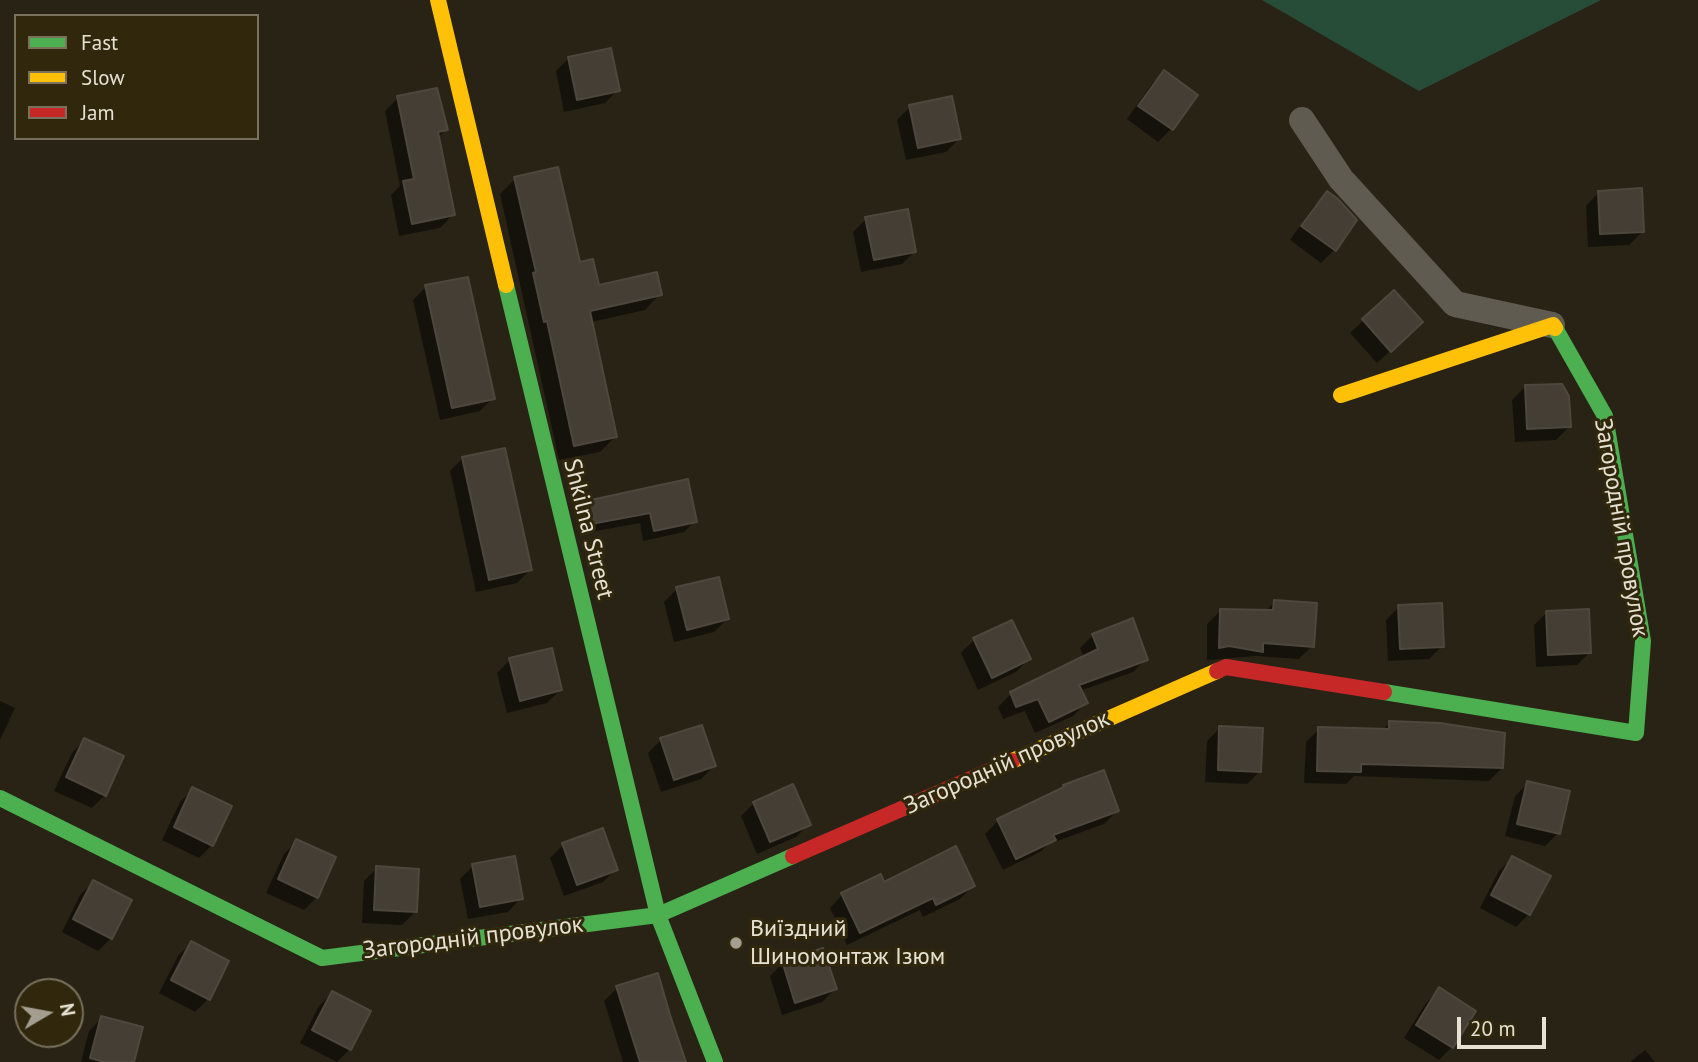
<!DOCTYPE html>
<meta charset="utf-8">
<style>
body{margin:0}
#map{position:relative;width:1698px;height:1062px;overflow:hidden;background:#282315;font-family:"PT Sans",sans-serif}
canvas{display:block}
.legend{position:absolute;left:14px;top:14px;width:245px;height:126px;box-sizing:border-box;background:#30270d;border:2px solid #79715c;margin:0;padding:9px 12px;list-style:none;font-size:21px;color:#e6e1d2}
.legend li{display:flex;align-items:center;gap:14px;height:35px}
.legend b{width:35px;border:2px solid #79715c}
.north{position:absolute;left:14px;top:978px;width:70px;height:70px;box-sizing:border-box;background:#30270d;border:2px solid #79715c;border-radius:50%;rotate:80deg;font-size:19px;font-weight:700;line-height:28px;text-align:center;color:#e6e1d2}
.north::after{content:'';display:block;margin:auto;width:24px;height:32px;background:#a49e90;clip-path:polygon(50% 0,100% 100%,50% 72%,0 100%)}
.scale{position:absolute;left:1457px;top:1017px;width:89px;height:32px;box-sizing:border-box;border:4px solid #e6e1d2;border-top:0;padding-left:9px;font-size:21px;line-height:24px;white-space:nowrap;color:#e6e1d2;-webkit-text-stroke:5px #30270d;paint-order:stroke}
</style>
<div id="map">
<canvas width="1698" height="1062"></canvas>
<ul class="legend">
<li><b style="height:9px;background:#4caf50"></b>Fast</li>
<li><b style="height:9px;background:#ffc107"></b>Slow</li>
<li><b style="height:9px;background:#c62828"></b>Jam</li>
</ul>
<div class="north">N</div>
<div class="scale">20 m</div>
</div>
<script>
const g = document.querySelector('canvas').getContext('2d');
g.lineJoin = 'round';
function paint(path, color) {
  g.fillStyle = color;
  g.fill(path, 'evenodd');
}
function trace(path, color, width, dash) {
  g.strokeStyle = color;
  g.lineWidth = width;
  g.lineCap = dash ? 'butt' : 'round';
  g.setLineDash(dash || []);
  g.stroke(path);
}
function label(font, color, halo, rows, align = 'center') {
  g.font = font + ' "PT Sans",sans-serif';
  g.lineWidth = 6;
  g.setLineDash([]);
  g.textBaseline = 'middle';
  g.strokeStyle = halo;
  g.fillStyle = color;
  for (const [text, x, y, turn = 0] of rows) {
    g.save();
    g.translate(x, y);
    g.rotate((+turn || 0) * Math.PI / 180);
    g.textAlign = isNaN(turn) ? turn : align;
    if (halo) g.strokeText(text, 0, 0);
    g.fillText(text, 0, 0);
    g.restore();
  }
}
paint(new Path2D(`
 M 1262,0 L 1601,0 L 1419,91 Z`), '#274c38');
paint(new Path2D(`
 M 569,58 L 618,90 L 605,103 L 564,112 L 556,71 Z
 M 1164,72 L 1196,95 L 1171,129 L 1158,142 L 1127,119 L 1151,85 Z
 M 398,98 L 446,130 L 437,138 L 453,215 L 440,228 L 399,236 L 391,195 L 400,186 L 385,111 Z
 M 910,107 L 959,139 L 946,152 L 906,160 L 897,120 Z
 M 515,179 L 598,287 L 660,294 L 645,310 L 591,322 L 615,437 L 600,452 L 559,460 L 500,194 Z
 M 1599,192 L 1642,232 L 1629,245 L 1588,247 L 1586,206 Z
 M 1327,193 L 1355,221 L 1334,250 L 1321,263 L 1290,240 L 1314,206 Z
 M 866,219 L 915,251 L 902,264 L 861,272 L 853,232 Z
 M 426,287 L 493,398 L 480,411 L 440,420 L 413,300 Z
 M 1394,292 L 1408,335 L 1377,363 L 1350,333 Z
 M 1525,387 L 1569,427 L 1556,440 L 1515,442 L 1512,400 Z
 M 463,458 L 530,570 L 517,583 L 476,592 L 450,471 Z
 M 687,481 L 695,521 L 684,532 L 643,541 L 640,523 L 580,534 L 576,514 L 587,503 Z
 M 677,589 L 727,619 L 714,632 L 674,642 L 664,602 Z
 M 1275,602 L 1312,646 L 1299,659 L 1256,656 L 1207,660 L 1207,624 L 1220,611 L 1265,611 Z
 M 1399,607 L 1442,646 L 1429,659 L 1388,661 L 1386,620 Z
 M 1547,612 L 1590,652 L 1577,665 L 1536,667 L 1534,625 Z
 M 1011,622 L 1029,659 L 1016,672 L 978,690 L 961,653 L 974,640 Z
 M 1093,635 L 1146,659 L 1133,672 L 1080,691 L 1086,703 L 1073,716 L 1035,733 L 1025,711 L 1003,719 L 998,707 L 1011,694 L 1084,658 L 1080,648 Z
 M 510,660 L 560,690 L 547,703 L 507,713 L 497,673 Z
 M 0,701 L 15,708 L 0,740 Z
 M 1390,723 L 1502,768 L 1489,781 L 1354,776 L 1346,784 L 1304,783 L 1306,742 L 1319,729 L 1382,730 Z
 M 1220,728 L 1260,771 L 1247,784 L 1205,782 L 1207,741 Z
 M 84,740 L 105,795 L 92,808 L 54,791 L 72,753 Z
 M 661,740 L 714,766 L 701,779 L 661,792 L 648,753 Z
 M 1528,783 L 1558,833 L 1545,846 L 1505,836 L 1515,796 Z
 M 1064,786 L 1117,811 L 1104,824 L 1049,844 L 1040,852 L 1003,870 L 985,834 L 998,821 L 1059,791 Z
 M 193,789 L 212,845 L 199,858 L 162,840 L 180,802 Z
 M 754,803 L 809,824 L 796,837 L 757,854 L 741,816 Z
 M 297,841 L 317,897 L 304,910 L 266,893 L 284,854 Z
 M 563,845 L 616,869 L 603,882 L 564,896 L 550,858 Z
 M 1512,858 L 1529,914 L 1516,927 L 1480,908 L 1499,871 Z
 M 473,866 L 521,898 L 508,912 L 468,919 L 460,879 Z
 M 377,868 L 415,912 L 402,925 L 362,923 L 364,881 Z
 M 93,882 L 111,938 L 98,951 L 62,932 L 80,895 Z
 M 883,884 L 973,886 L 960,899 L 923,917 L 920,910 L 847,945 L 830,908 L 842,895 Z
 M 191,943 L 208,999 L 195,1012 L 159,993 L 178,956 Z
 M 783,963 L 835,989 L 822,1002 L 782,1015 L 770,976 Z
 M 617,988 L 684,1062 L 623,1062 L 604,1001 Z
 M 1439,990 L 1452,1047 L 1439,1060 L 1404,1038 L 1426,1003 Z
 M 332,993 L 350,1049 L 337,1062 L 300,1043 L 319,1006 Z
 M 102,1018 L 132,1062 L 81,1062 L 89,1031 Z
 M 1645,1050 L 1655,1062 L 1630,1062 Z`), '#0007');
const building = new Path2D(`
 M 611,48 L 620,91 L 577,100 L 568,57 Z
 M 1164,70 L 1198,95 L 1173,130 L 1138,106 Z
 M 437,88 L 448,130 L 438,132 L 455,215 L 412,224 L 403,181 L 414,179 L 397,96 Z
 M 952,96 L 961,139 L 918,148 L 909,105 Z
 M 558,167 L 580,262 L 593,259 L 599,285 L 657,272 L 662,295 L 590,311 L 617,437 L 574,446 L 547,321 L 544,322 L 533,273 L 536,272 L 514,177 Z
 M 1642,188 L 1644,232 L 1600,234 L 1598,191 Z
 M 1327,191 L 1337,198 L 1357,220 L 1336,251 L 1301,226 Z
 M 908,209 L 916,252 L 874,260 L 865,217 Z
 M 468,277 L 495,399 L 452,408 L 425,285 Z
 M 1394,290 L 1423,322 L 1391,352 L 1362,319 Z
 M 1562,384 L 1569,396 L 1571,427 L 1527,429 L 1525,385 Z
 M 505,448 L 532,570 L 489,580 L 462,457 Z
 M 688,479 L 697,522 L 654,531 L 650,513 L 591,524 L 586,501 Z
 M 719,577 L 729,619 L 687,630 L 676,587 Z
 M 1274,600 L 1317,603 L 1314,647 L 1263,643 L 1263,652 L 1229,646 L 1219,648 L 1220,609 L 1273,610 Z
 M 1442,603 L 1444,647 L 1400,649 L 1398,605 Z
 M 1589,609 L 1591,653 L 1548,655 L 1546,611 Z
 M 1133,618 L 1148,660 L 1079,685 L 1088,703 L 1049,722 L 1038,699 L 1016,707 L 1010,692 L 1098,649 L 1092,634 Z
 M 1012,620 L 1031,659 L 992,678 L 973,638 Z
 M 552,648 L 562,690 L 520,701 L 509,658 Z
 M 1389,721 L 1440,723 L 1505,733 L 1503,768 L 1361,764 L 1361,772 L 1317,771 L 1318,727 L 1389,729 Z
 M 702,725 L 716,766 L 674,780 L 660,738 Z
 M 1219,726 L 1263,728 L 1261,772 L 1218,770 Z
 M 84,738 L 124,756 L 106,796 L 66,777 Z
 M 1104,770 L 1119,811 L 1053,835 L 1056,840 L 1016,859 L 997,819 L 1064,787 L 1063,785 Z
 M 1527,781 L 1570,791 L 1560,834 L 1517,824 Z
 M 793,784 L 811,825 L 770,842 L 753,802 Z
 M 192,787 L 232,806 L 213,846 L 174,827 Z
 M 603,828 L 618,870 L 577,885 L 562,843 Z
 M 296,839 L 336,857 L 318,898 L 278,879 Z
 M 956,846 L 975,886 L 936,905 L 933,898 L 860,933 L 841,893 L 881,874 L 884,882 Z
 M 515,856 L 523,899 L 480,907 L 472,864 Z
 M 1512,856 L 1551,876 L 1530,915 L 1491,895 Z
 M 376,866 L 419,869 L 417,912 L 374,910 Z
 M 93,880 L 132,900 L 112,939 L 73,919 Z
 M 191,941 L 229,961 L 210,1000 L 171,980 Z
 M 823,948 L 837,989 L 795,1003 L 782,961 Z
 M 658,973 L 670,1015 L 686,1062 L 640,1062 L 616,986 Z
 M 1439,987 L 1476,1011 L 1453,1048 L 1416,1025 Z
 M 332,991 L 371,1011 L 351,1050 L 312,1030 Z
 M 101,1016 L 143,1027 L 134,1062 L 104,1062 L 90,1058 Z`);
paint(building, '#443e34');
trace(building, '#4d473d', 2);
trace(new Path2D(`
 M 1302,120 L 1341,179 L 1455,304 L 1552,325`), '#5f5b51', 26);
trace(new Path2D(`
 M 506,285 L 658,915 L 715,1062
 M 1384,692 L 1636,733 L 1643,641 L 1605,416 L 1555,328
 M 0,798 L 322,958 L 658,915 L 793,856`), '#4caf50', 16);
trace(new Path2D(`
 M 438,0 L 506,285
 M 1341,395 L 1553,325 L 1555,328
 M 1012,761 L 1217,671`), '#ffc107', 16);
trace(new Path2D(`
 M 1217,671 L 1226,667 L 1384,692
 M 793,856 L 1012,761`), '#c62828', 16);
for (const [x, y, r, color] of [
 [736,943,7,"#a49e90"]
]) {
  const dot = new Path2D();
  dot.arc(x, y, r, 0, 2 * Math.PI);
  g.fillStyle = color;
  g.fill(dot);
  trace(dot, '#30270d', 2.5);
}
label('24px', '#e6e1d2', '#30270d', [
 ["Загородній провулок",1621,528,80],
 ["Shkilna Street",588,529,76],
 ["Загородній провулок",1007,763,-24],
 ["Загородній провулок",473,938,-7]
]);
label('24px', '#e6e1d2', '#30270d', [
 ["Виїздний",750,929],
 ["Шиномонтаж Ізюм",750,957]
], 'left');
</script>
